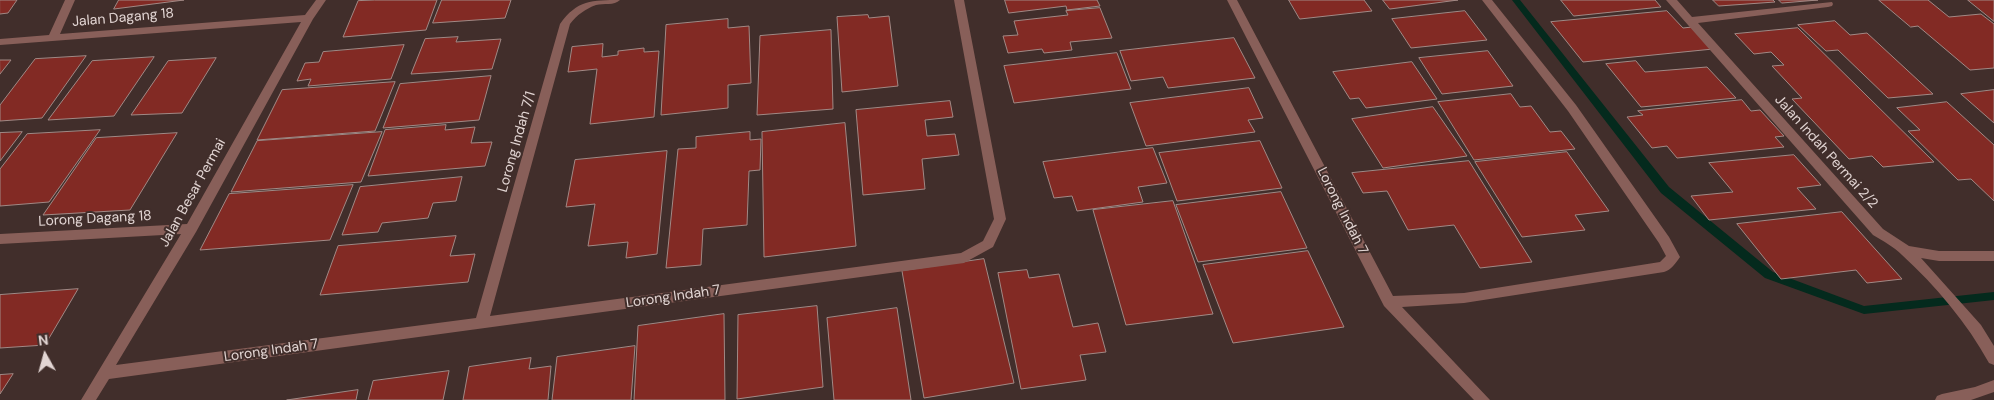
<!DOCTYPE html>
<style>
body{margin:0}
#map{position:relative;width:1994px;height:400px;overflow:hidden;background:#412e2b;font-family:"DM Sans",sans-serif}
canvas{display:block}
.north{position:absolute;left:20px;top:330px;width:50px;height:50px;-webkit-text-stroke:4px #412e2b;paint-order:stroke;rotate:353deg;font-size:14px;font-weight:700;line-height:20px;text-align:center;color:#e2d5d3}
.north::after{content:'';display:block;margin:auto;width:18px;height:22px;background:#e2d5d3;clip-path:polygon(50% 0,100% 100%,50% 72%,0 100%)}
</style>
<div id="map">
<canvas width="1994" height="400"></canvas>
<div class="north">N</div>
</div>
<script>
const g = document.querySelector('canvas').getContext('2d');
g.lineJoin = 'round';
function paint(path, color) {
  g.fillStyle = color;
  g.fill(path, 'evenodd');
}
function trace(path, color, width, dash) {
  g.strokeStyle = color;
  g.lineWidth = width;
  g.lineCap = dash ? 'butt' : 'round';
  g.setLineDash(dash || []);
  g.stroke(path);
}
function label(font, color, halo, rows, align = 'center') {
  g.font = font + ' "DM Sans",sans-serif';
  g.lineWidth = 4;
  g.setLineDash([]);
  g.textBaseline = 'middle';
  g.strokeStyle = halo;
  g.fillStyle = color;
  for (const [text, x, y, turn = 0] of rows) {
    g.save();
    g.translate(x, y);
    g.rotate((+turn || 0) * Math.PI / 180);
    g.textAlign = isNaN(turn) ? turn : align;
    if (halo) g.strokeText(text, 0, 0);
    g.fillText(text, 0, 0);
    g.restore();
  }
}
paint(new Path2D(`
 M 1512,0 L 1520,0 L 1669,187 L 1773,272 L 1864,306 L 1994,292 L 1994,300 L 1864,314 L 1765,278 L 1661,193 Z`), '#042a1d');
const building = new Path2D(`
 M 0,0 L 17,0 L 8,13 L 0,14 Z
 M 119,0 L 184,0 L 114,9 Z
 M 375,0 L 437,0 L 426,30 L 343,37 L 358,1 Z
 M 442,0 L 511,0 L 505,18 L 433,23 Z
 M 1005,0 L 1097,0 L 1100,6 L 1067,10 L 1066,6 L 1009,13 Z
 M 1289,0 L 1364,0 L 1372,11 L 1300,19 Z
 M 1383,0 L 1458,0 L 1390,9 Z
 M 1561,0 L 1655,0 L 1661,7 L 1574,16 Z
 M 1713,0 L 1773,0 L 1775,2 L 1719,6 Z
 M 1779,0 L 1818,0 L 1782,3 Z
 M 1879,0 L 1928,0 L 1949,17 L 1981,14 L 1994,24 L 1994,68 L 1970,70 L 1918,26 L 1911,27 Z
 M 1968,0 L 1994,0 L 1994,21 Z
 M 1100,8 L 1112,38 L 1070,42 L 1072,50 L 1044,53 L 1042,49 L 1008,53 L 1003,36 L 1018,35 L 1014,21 L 1068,15 L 1066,11 Z
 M 1465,11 L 1487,40 L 1411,48 L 1392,19 Z
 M 1667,11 L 1683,28 L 1692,27 L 1713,49 L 1583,62 L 1551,22 Z
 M 868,15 L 869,18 L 889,16 L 898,86 L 842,92 L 837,17 Z
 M 728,19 L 728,28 L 749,26 L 751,83 L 728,85 L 728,108 L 661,115 L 666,25 Z
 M 1835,21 L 1850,35 L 1867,33 L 1933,94 L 1888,98 L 1838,50 L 1826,51 L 1798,25 Z
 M 1798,28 L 1934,162 L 1883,167 L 1872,156 L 1849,159 L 1792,99 L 1802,98 L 1772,66 L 1784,65 L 1771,52 L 1754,54 L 1735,34 Z
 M 831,30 L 833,109 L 757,115 L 760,36 Z
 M 458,37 L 456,42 L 501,39 L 492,69 L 411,74 L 425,39 Z
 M 1234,38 L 1255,78 L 1168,88 L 1163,77 L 1131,81 L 1120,51 Z
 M 603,44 L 602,57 L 618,55 L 618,51 L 644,48 L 644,52 L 659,51 L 654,117 L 590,124 L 597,69 L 568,72 L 572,47 Z
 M 404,45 L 391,79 L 308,86 L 311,79 L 297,81 L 305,63 L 319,62 L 323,52 Z
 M 1488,51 L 1513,86 L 1442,94 L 1419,58 Z
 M 1117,53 L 1131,89 L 1014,103 L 1004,66 Z
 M 86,56 L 42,118 L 0,121 L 0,105 L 35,59 Z
 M 154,57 L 114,116 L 48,120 L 92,61 Z
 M 216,58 L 182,113 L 131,115 L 168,61 Z
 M 0,60 L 11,60 L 0,74 Z
 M 1636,61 L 1645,72 L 1707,67 L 1736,98 L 1641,107 L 1606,64 Z
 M 1412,62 L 1437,99 L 1366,108 L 1359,98 L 1350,99 L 1333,72 Z
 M 491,76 L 479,120 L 383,128 L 400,84 Z
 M 395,82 L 375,131 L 257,140 L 282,90 Z
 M 1249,88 L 1263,118 L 1248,120 L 1255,132 L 1146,146 L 1130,103 Z
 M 1994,90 L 1994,123 L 1961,94 Z
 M 1511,94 L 1520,107 L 1531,106 L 1550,132 L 1561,131 L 1575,149 L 1474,160 L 1438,102 Z
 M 1742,100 L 1751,111 L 1760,110 L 1784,136 L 1775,137 L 1784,147 L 1677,158 L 1667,146 L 1652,148 L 1627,117 L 1643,115 L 1638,111 Z
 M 950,101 L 953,117 L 925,120 L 927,136 L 955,134 L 959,155 L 922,159 L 925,189 L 863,195 L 856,110 Z
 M 1947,102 L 1994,145 L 1994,201 L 1971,179 L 1958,180 L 1908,131 L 1920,130 L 1897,108 Z
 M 1433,107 L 1467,156 L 1383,168 L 1352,119 Z
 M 845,123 L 856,246 L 764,257 L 762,132 Z
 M 446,125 L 445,130 L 475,127 L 471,143 L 492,142 L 485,166 L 368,176 L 385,130 Z
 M 100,130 L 49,202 L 0,206 L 0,169 L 27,134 Z
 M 22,132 L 0,161 L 0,133 Z
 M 382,132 L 361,182 L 231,192 L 257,141 Z
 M 750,132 L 750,140 L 761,139 L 760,170 L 749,171 L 747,225 L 703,229 L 701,265 L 666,268 L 678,149 L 696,148 L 696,137 Z
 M 177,133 L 130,210 L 43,215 L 96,138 Z
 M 1260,141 L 1282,188 L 1177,201 L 1159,153 Z
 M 1153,148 L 1167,183 L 1138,187 L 1143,202 L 1077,211 L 1072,196 L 1054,198 L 1043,162 Z
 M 667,151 L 657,254 L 626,258 L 628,242 L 588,246 L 595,204 L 566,207 L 575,160 Z
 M 1567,152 L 1609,211 L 1575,215 L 1585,230 L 1522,237 L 1475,162 Z
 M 1794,155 L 1821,185 L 1797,188 L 1816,209 L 1709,220 L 1691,196 L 1733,192 L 1709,163 Z
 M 1469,161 L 1532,262 L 1480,268 L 1454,225 L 1408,230 L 1387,191 L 1363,193 L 1352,173 Z
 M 462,177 L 456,201 L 433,203 L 428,218 L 382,223 L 378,232 L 342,235 L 360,187 Z
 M 353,185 L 330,240 L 200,250 L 229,194 Z
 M 1281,192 L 1307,248 L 1198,262 L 1176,205 Z
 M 1173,201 L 1213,314 L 1126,325 L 1093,210 Z
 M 1842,212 L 1902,279 L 1867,283 L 1856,270 L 1781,279 L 1737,224 Z
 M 456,236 L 450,256 L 475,254 L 468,282 L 320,295 L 338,246 Z
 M 1308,251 L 1344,327 L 1233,343 L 1203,265 Z
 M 984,259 L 1014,383 L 924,398 L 902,271 Z
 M 1027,270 L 1029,278 L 1059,274 L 1073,327 L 1098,323 L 1106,352 L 1080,355 L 1086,380 L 1021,389 L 998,273 Z
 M 78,289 L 45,345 L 0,348 L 0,295 Z
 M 817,306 L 823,387 L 737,399 L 738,315 Z
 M 897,308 L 911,400 L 834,400 L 827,318 Z
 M 724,314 L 725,400 L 634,400 L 638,326 Z
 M 635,346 L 631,400 L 552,400 L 557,357 Z
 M 531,358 L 529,369 L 551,366 L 548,400 L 463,400 L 469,367 Z
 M 449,371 L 443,400 L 368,400 L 373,381 Z
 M 13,374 L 0,394 L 0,375 Z
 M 358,390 L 356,400 L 287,400 Z`);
paint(building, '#822a24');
trace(building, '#a18985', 1);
paint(new Path2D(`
 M 65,0 L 75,0 L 60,34 L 305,15 L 316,0 L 326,0 L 313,19 L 196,232 L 116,365 L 476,318 L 560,24 C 577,0 592,0 620,0 C 614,6 604,3 596,5 C 585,9 577,15 570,24 L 490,316 L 961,253 L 983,241 L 994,219 L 954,0 L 964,0 L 1006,219 L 993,247 L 964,263 L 109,379 L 96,400 L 81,400 L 181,234 L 0,244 L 0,234 L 187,224 L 301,22 L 0,45 L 0,39 L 49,35 Z
 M 1227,0 L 1237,0 L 1393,296 L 1464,293 L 1660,262 L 1666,256 L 1659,243 L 1568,111 L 1482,0 L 1492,0 L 1576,105 L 1669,237 L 1680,257 C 1676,263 1671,270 1664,272 L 1464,303 L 1402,307 L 1490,400 L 1474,400 L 1384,306 Z
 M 1666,0 L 1677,0 L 1692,17 L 1832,2 L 1833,4 L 1832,6 L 1828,7 L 1698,23 L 1883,229 L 1909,246 L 1939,251 L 1994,251 L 1994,261 L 1939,261 L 1921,258 L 1981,325 L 1994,346 L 1994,365 L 1989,363 C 1967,323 1936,286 1902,255 C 1894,247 1883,241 1873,235 Z
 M 1994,380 L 1994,392 L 1971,400 L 1935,400 L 1937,396 L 1942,394 L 1975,387 Z`), '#885f59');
label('14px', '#e2d5d3', '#412e2b', [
 ["Jalan Dagang 18",123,18,-5],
 ["Lorong Indah 7/1",517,142,-74],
 ["Jalan Indah Permai 2/2",1826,152,48],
 ["Jalan Besar Permai",193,193,-61],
 ["Lorong Indah 7",1342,211,63],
 ["Lorong Dagang 18",95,219,-3],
 ["Lorong Indah 7",673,297,-8],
 ["Lorong Indah 7",271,351,-8]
]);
</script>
